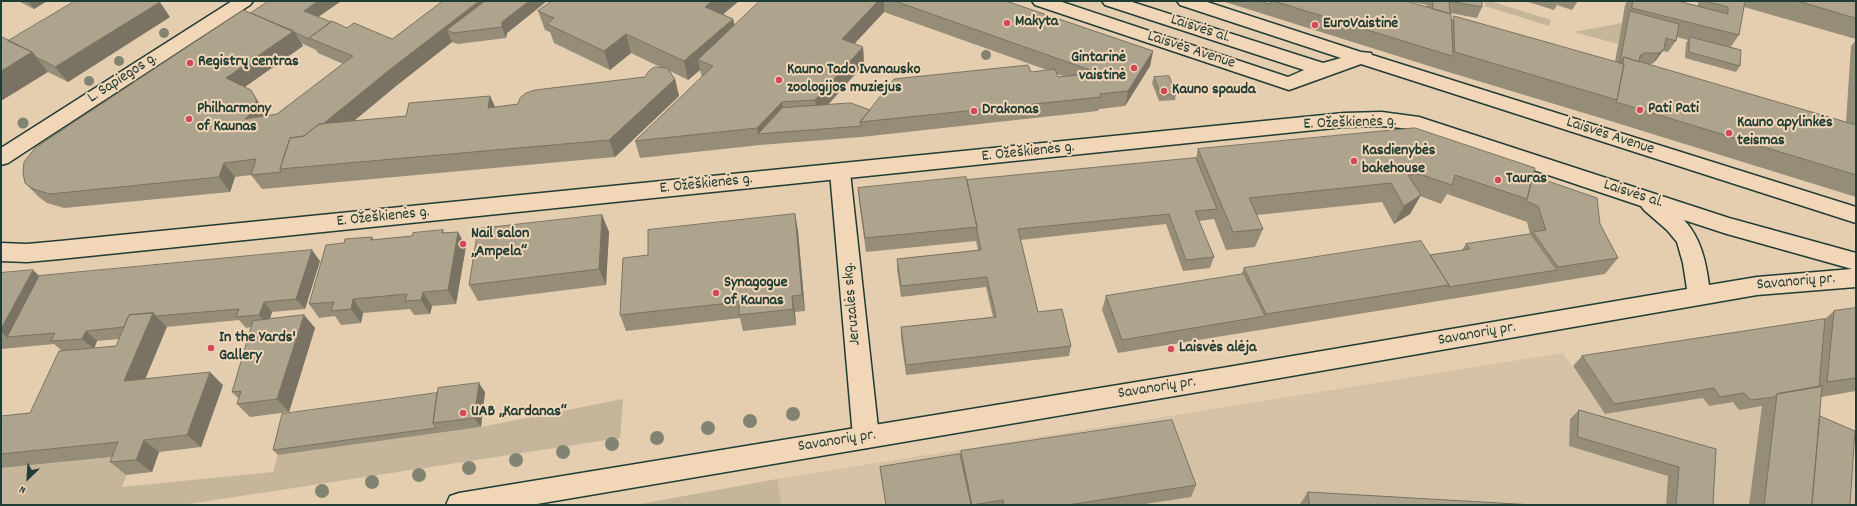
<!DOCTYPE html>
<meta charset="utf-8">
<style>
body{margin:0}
#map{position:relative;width:1857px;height:506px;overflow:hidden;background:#e5cdb0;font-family:Dekko,sans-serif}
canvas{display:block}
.frame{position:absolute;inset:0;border:2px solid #1f3d34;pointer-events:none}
.north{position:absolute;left:8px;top:458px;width:40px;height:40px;-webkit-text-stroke:3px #f2d6b8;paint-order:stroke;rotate:205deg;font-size:11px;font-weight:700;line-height:16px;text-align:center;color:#1f3d34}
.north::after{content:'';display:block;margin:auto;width:14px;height:18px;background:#1f3d34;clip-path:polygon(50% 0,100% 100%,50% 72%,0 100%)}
</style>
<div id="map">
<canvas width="1857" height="506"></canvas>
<div class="frame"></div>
<div class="north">N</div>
</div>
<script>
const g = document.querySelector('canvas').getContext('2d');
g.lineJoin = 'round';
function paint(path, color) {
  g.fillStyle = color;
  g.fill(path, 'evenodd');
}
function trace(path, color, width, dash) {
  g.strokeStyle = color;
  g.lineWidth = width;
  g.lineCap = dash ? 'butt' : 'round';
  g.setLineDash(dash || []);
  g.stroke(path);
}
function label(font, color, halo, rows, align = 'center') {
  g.font = font + ' Dekko,sans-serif';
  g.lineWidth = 4;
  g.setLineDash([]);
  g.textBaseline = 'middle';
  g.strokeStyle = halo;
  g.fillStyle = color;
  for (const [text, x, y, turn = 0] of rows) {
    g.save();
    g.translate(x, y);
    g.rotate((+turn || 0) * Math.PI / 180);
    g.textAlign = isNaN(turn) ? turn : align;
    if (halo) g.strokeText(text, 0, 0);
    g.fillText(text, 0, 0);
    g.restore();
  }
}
paint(new Path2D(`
 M 1563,353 L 1605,414 L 1703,398 L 1709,406 L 1733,402 L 1806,399 L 1804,418 L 1848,436 L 1856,473 L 1856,505 L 782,505 L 777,479 Z`), '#d4c1a6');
paint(new Path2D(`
 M 1485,1 L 1490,1 L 1551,20 L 1549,26 L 1485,6 Z
 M 1622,23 L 1618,44 L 1574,32 Z
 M 623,399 L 620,438 L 182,505 L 1,505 L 1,468 L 134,455 L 122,487 L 273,472 L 278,455 L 481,427 Z
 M 777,479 L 782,505 L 635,505 Z`), '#c4b59b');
const street = new Path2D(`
 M 232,1 L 253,1 L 250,5 L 8,163 L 1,165 L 1,148 Z
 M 1032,1 L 1059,1 L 1288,77 L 1304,70 L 1105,5 L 1102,1 L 1129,1 L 1323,63 L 1341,58 L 1180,5 L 1177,1 L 1204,1 L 1361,52 L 1371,53 L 1372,55 L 1856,207 L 1856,223 L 1361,64 L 1289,90 L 1035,5 Z
 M 840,164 L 847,167 L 850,172 L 879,437 L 875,445 L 866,448 L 857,445 L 853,437 L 830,172 L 833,167 Z`);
const secondary = new Path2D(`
 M 1382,112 L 1419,117 L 1729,218 L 1856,253 L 1856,287 L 1757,295 L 1228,387 L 531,505 L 446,505 L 450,496 L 459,493 L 1228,367 L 1687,289 L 1683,263 L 1677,242 L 1667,230 L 1644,210 L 1641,206 L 1411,129 L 1382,126 L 1344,127 L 60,259 L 27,262 L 1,261 L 1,243 L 27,244 L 60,241 L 1344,113 ZM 1684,220 L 1727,234 L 1852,269 L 1757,277 L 1709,285 C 1706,262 1701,238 1684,220 Z`);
trace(street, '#1f3d34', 3);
trace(secondary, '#1f3d34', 3);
paint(street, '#f2d6b8');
paint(secondary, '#f2d6b8');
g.fillStyle = '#818471';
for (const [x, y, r] of [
 [164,33,5],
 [986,55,5],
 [119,61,5],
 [89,81,5],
 [23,123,5.5],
 [793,414,7],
 [750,421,7],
 [708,428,7],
 [657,438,7],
 [612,444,7],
 [563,452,7],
 [516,460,7],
 [469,468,7],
 [419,475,7],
 [372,482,7],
 [322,491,7]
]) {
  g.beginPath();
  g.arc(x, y, r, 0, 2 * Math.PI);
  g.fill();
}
paint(new Path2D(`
 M 18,1 L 47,1 L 34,9 Z
 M 269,1 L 341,1 L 318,17 L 347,28 L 392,39 L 547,1 L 507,33 L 506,38 L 458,44 L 452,42 L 396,86 L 354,121 L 406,116 L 490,96 L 495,107 L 518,104 L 645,77 L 662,68 L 631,53 L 610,70 L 554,43 L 550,32 L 545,30 L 538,11 L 552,1 L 739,1 L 723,14 L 733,19 L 735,26 L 760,1 L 1006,1 L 1153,51 L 1150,66 L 1125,106 L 1099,109 L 1098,111 L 861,137 L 760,145 L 640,158 L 635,141 L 702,77 L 700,70 L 688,80 L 670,71 L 675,79 L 679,96 L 615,157 L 262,189 L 251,175 L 235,177 L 230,192 L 64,208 L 47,203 L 40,198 L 25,183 L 251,13 ZM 884,12 L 1047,70 L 1031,72 L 870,110 L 828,105 L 864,64 L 863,47 L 854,44 ZM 301,43 L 316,50 L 318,53 L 343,64 L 277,114 L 266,116 L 266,114 L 261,105 L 245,87 L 303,46 ZM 1056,74 L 1064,76 L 1058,77 Z
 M 1222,1 L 1482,1 L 1482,7 L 1477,18 L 1450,13 L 1452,20 L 1454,16 L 1615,62 L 1622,23 L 1625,5 L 1627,1 L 1678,1 L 1698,6 L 1698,1 L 1856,1 L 1856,39 L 1744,7 L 1739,35 L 1730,48 L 1740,66 L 1736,72 L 1685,58 L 1686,43 L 1688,40 L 1677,37 L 1676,41 L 1668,52 L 1663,51 L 1656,60 L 1652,64 L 1647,64 L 1846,122 L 1851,46 L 1856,40 L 1856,197 L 1604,119 L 1445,71 ZM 1407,1 L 1427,5 L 1427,7 Z
 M 1525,1 L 1578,1 L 1572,10 L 1557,5 L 1554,10 Z
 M 170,17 L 68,82 L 48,72 L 8,41 Z
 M 1154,77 L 1176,94 L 1175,100 L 1159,101 L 1152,83 Z
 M 1198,149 L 1533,176 L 1600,224 L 1618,258 L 1605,274 L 1118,353 L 1102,310 L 1106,296 L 1241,275 L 1244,268 L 1430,255 L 1462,250 L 1466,244 L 1530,234 L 1527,222 L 1447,194 L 1441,204 L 1420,196 L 1410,214 L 1394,224 L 1382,202 L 1257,215 L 1263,229 L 1255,247 L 1226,250 L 1214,219 L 1199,221 L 1214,257 L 1210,268 L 1183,271 L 1166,224 L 1020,240 L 1038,312 L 1071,346 L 1069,356 L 906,375 L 901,338 L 901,327 L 993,317 L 986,287 L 901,297 L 897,269 L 897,259 L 978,250 L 976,241 L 866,252 L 859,202 L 858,188 L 967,180 L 1196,158 Z
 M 795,214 L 798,231 L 805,311 L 795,312 L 796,325 L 743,331 L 740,318 L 626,331 L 620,315 L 648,255 Z
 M 602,215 L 609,232 L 606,285 L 478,301 L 469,285 Z
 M 443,230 L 444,233 L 466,246 L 456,304 L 432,306 L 430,314 L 414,315 L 410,309 L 363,313 L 361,323 L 341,325 L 335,316 L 319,318 L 309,304 L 344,243 L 372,237 L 374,240 L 412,236 Z
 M 320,261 L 305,309 L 272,312 L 270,319 L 304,315 L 315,328 L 289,412 L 250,417 L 237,404 L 239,399 L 232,392 L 252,327 L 246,328 L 239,320 L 166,327 L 145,379 L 223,385 L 201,447 L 159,452 L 152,472 L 126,475 L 110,462 L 112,457 L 1,468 L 1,416 L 30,413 L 62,351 L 54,344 L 1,349 L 1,273 L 39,276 ZM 119,339 L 116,346 L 94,348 L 97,341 Z
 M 1856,308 L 1856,391 L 1821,397 L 1820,416 L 1850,505 L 1749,505 L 1762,406 L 1739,410 L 1733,402 L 1709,406 L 1703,398 L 1605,414 L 1573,366 L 1582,356 L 1825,319 L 1834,311 Z
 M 485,392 L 481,427 L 278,455 L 273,450 Z
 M 1579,410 L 1716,449 L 1713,505 L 1666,505 L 1668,476 L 1569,446 L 1570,419 Z
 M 961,451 L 1196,485 L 1191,497 L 1138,505 L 886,505 L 881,476 L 880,467 L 960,454 Z
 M 1308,492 L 1534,505 L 1300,505 L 1300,504 Z`), '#968d79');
paint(new Path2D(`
 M 28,1 L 47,1 L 34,9 Z
 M 318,1 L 341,1 L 311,22 L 304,11 Z
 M 479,1 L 504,1 L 447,30 L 452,42 L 396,86 L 315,153 L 306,138 L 388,71 Z
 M 529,1 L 547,1 L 507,33 L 506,38 L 502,27 L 502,22 Z
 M 712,1 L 739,1 L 709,26 L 705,7 Z
 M 878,1 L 884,1 L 884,12 L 843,56 L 842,39 Z
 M 160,2 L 170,17 L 68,82 L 55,67 Z
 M 733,19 L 737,38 L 698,60 L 700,70 L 688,80 L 684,61 Z
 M 294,31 L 303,46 L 236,93 L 226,78 Z
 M 626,34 L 631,53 L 610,70 L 604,51 Z
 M 863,47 L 864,64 L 817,117 L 815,100 Z
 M 1664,49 L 1656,60 L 1652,64 L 1659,53 Z
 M 1153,51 L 1150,66 L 1125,106 L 1128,91 Z
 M 32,52 L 48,72 L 1,101 L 1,71 Z
 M 1644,53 L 1636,64 L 1640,56 Z
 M 675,79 L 679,96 L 615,157 L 609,140 Z
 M 251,90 L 266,114 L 266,123 L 245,119 Z
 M 490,96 L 498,113 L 488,108 Z
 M 782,102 L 784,119 L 758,134 L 760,145 L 757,128 Z
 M 224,163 L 235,177 L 230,192 L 219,177 Z
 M 1421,195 L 1410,214 L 1394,224 L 1404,206 Z
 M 795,214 L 798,231 L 805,311 L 802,295 Z
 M 602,215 L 609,232 L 606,285 L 599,269 Z
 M 458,232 L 466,246 L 456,304 L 448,290 Z
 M 312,250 L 320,261 L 305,309 L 296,299 Z
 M 33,270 L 50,286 L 7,337 L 19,347 L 1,332 L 1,329 Z
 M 423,292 L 432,306 L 430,314 L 421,300 Z
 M 792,296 L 795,312 L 796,325 L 793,309 Z
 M 353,299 L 363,313 L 361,323 L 351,309 Z
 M 264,302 L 272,312 L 268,325 L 259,315 Z
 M 153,313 L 167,327 L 139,394 L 124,381 Z
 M 304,315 L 315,328 L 289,412 L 277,399 Z
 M 86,331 L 97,341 L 94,349 L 82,339 Z
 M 210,372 L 223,385 L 201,447 L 187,435 Z
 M 479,383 L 485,392 L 481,427 L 474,418 Z
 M 144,440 L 159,452 L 152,472 L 136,460 Z`), '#7a7363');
const building = new Path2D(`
 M 75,1 L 158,1 L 160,2 L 55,67 L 36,57 L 32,52 L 8,41 Z
 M 269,1 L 318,1 L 304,11 L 331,22 L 309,38 L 309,39 L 251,13 Z
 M 443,1 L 479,1 L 388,71 L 323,124 L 319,124 L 304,136 L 290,138 L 280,169 L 281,172 L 251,175 L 256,159 L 224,163 L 219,177 L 50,194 L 33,189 L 25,183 L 23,173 L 24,162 L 35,148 L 243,10 L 294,31 L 226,78 L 251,90 L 256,99 L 256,108 L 245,119 L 277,114 L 353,56 L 309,38 L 332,21 L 347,28 L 354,23 L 392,39 Z
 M 485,1 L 529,1 L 502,22 L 502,27 L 453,33 L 447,30 Z
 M 552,1 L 712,1 L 705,7 L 733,19 L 684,61 L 626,34 L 604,51 L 547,24 L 554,18 L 538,11 Z
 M 760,1 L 878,1 L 842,39 L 863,47 L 815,100 L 782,102 L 757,128 L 635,141 L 713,66 L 698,60 Z
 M 895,1 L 1006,1 L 1153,51 L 1128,91 L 1100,94 L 1101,97 L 860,122 L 894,79 L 1028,65 L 1031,72 L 1055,69 L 1058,77 L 1098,73 Z
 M 1261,1 L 1271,1 L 1270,4 Z
 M 1274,1 L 1406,1 L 1451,14 L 1453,56 Z
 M 1433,1 L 1482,1 L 1482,7 L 1449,1 L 1450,14 L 1433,9 Z
 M 1633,1 L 1678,1 L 1728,14 L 1728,7 L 1708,2 L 1708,1 L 1745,1 L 1739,35 L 1632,8 Z
 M 1798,1 L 1856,1 L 1856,18 Z
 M 1630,11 L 1679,24 L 1676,41 L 1666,38 L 1664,49 L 1659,53 L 1644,53 L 1640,56 L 1639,62 L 1624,57 L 1620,63 Z
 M 1454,16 L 1624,64 L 1617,100 L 1455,52 Z
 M 2,37 L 32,52 L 1,71 L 1,38 Z
 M 1690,37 L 1741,50 L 1740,66 L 1689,52 Z
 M 1624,57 L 1856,125 L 1856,175 L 1616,102 L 1617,100 L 1624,64 L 1623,64 Z
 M 655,67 L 667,68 L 675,79 L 609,140 L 280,169 L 290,138 L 304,136 L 319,124 L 406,116 L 409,103 L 490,96 L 488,108 L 518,104 L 520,98 L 526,93 L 535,90 L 645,77 L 649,71 Z
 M 1169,76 L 1176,94 L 1161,95 L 1154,77 Z
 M 851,103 L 870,110 L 860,122 L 861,126 L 758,134 L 782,108 Z
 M 1415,128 L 1535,168 L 1527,199 L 1455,175 L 1452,185 L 1419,174 L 1408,175 L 1421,195 L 1404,206 L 1391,183 L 1249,198 L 1263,229 L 1233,232 L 1198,149 Z
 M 1196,158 L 1217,209 L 1195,211 L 1214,257 L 1186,260 L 1169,214 L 1018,229 L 1038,312 L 1062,309 L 1071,346 L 906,365 L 901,327 L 996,317 L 987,277 L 901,286 L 897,259 L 981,250 L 977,231 L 977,227 L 967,180 Z
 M 1533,176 L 1597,198 L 1600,224 L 1618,258 L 1558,267 L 1533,232 L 1546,230 L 1538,206 L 1526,201 L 1527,199 Z
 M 966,177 L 977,227 L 865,238 L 858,188 Z
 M 795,214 L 802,295 L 792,296 L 793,309 L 739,315 L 739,302 L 620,315 L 623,258 L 648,255 L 648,230 Z
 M 602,215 L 599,269 L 469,285 L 478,229 Z
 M 443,230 L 442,233 L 458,232 L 448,290 L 423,292 L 421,300 L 405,301 L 407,294 L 353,299 L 351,309 L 331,311 L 334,302 L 309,304 L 326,245 L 344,243 L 345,239 L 372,237 L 371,240 L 412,236 L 413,233 Z
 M 1531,234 L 1557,270 L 1448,287 L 1449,285 L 1430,255 L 1470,249 L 1466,244 Z
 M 1421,241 L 1449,285 L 1266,314 L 1244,268 Z
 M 312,250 L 296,299 L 264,302 L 259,315 L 236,317 L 239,309 L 156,316 L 153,313 L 129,315 L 124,327 L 86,331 L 82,339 L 51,341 L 55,333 L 7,337 L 39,276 Z
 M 33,270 L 1,329 L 1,273 Z
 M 1244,274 L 1265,316 L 1122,340 L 1106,296 Z
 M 1856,308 L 1856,378 L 1827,382 L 1834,311 Z
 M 153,313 L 124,381 L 210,372 L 187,435 L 144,440 L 136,460 L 110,462 L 118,442 L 1,454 L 1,416 L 30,413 L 59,351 L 116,346 L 129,315 Z
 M 304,315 L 277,399 L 237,404 L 241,391 L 232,392 L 253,321 Z
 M 1825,319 L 1819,387 L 1777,394 L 1774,397 L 1751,400 L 1744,393 L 1720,397 L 1714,388 L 1614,404 L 1582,356 Z
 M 479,383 L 474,418 L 433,423 L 438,388 Z
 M 1822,386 L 1812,505 L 1764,505 L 1777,394 Z
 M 437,393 L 433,423 L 436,428 L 273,450 L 282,414 Z
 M 1579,410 L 1716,449 L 1713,505 L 1676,505 L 1679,467 L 1578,437 Z
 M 1820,416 L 1855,431 L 1850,505 L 1812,505 Z
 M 1172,420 L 1196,485 L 1068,505 L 1004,505 L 1003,500 L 972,505 L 961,451 Z
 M 960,454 L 971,505 L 886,505 L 880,467 Z
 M 1308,492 L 1534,505 L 1310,505 Z`);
paint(building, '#aea48d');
trace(building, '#7a7363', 1);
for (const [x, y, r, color] of [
 [1007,23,4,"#d1495b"],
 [1315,25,4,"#d1495b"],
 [190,63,4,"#d1495b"],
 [1134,68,4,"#d1495b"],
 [779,80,4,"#d1495b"],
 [1164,91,4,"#d1495b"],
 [1640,110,4,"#d1495b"],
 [974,111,4,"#d1495b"],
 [189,119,4,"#d1495b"],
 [1729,133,4,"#d1495b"],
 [1354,161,4,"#d1495b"],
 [1498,180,4,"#d1495b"],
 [463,244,4,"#d1495b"],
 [716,293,4,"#d1495b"],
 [211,348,4,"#d1495b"],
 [1171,349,4,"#d1495b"],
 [463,413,4,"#d1495b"]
]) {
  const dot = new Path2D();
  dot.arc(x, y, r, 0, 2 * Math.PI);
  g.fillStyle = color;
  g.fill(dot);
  trace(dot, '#f2d6b8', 1.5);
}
label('bold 16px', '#1f3d34', '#f2d6b8', [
 ["Makyta",1015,23],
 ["EuroVaistinė",1323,25],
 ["Gintarinė",1126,59,"right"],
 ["vaistinė",1126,77,"right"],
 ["Registrų centras",198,63],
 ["Kauno Tado Ivanausko",787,71],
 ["zoologijos muziejus",787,89],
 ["Kauno spauda",1172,91],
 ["Philharmony",197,110],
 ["of Kaunas",197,128],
 ["Pati Pati",1648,110],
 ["Drakonas",982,111],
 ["Kauno apylinkės",1737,124],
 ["teismas",1737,142],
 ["Kasdienybės",1362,152],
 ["bakehouse",1362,170],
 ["Tauras",1506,180],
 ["Nail salon",471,235],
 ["„Ampela“",471,253],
 ["Synagogue",724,284],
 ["of Kaunas",724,302],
 ["In the Yards'",219,339],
 ["Gallery",219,357],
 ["Laisvės alėja",1179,349],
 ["UAB „Kardanas“",471,413]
], 'left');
label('16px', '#1f3d34', '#f2d6b8', [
 ["Laisvės al.",1200,30,18],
 ["Laisvės Avenue",1191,51,18],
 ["L. Sapiegos g.",123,79,-33],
 ["E. Ožeškienės g.",1350,124,-2],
 ["Laisvės Avenue",1610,137,18],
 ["E. Ožeškienės g.",1028,153,-6],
 ["E. Ožeškienės g.",706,185,-6],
 ["Laisvės al.",1633,195,18],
 ["E. Ožeškienės g.",383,218,-6],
 ["Savanorių pr.",1796,283,-5],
 ["Jeruzalės skg.",853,304,-95],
 ["Savanorių pr.",1477,335,-10],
 ["Savanorių pr.",1157,389,-9],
 ["Savanorių pr.",837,442,-9]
]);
</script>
